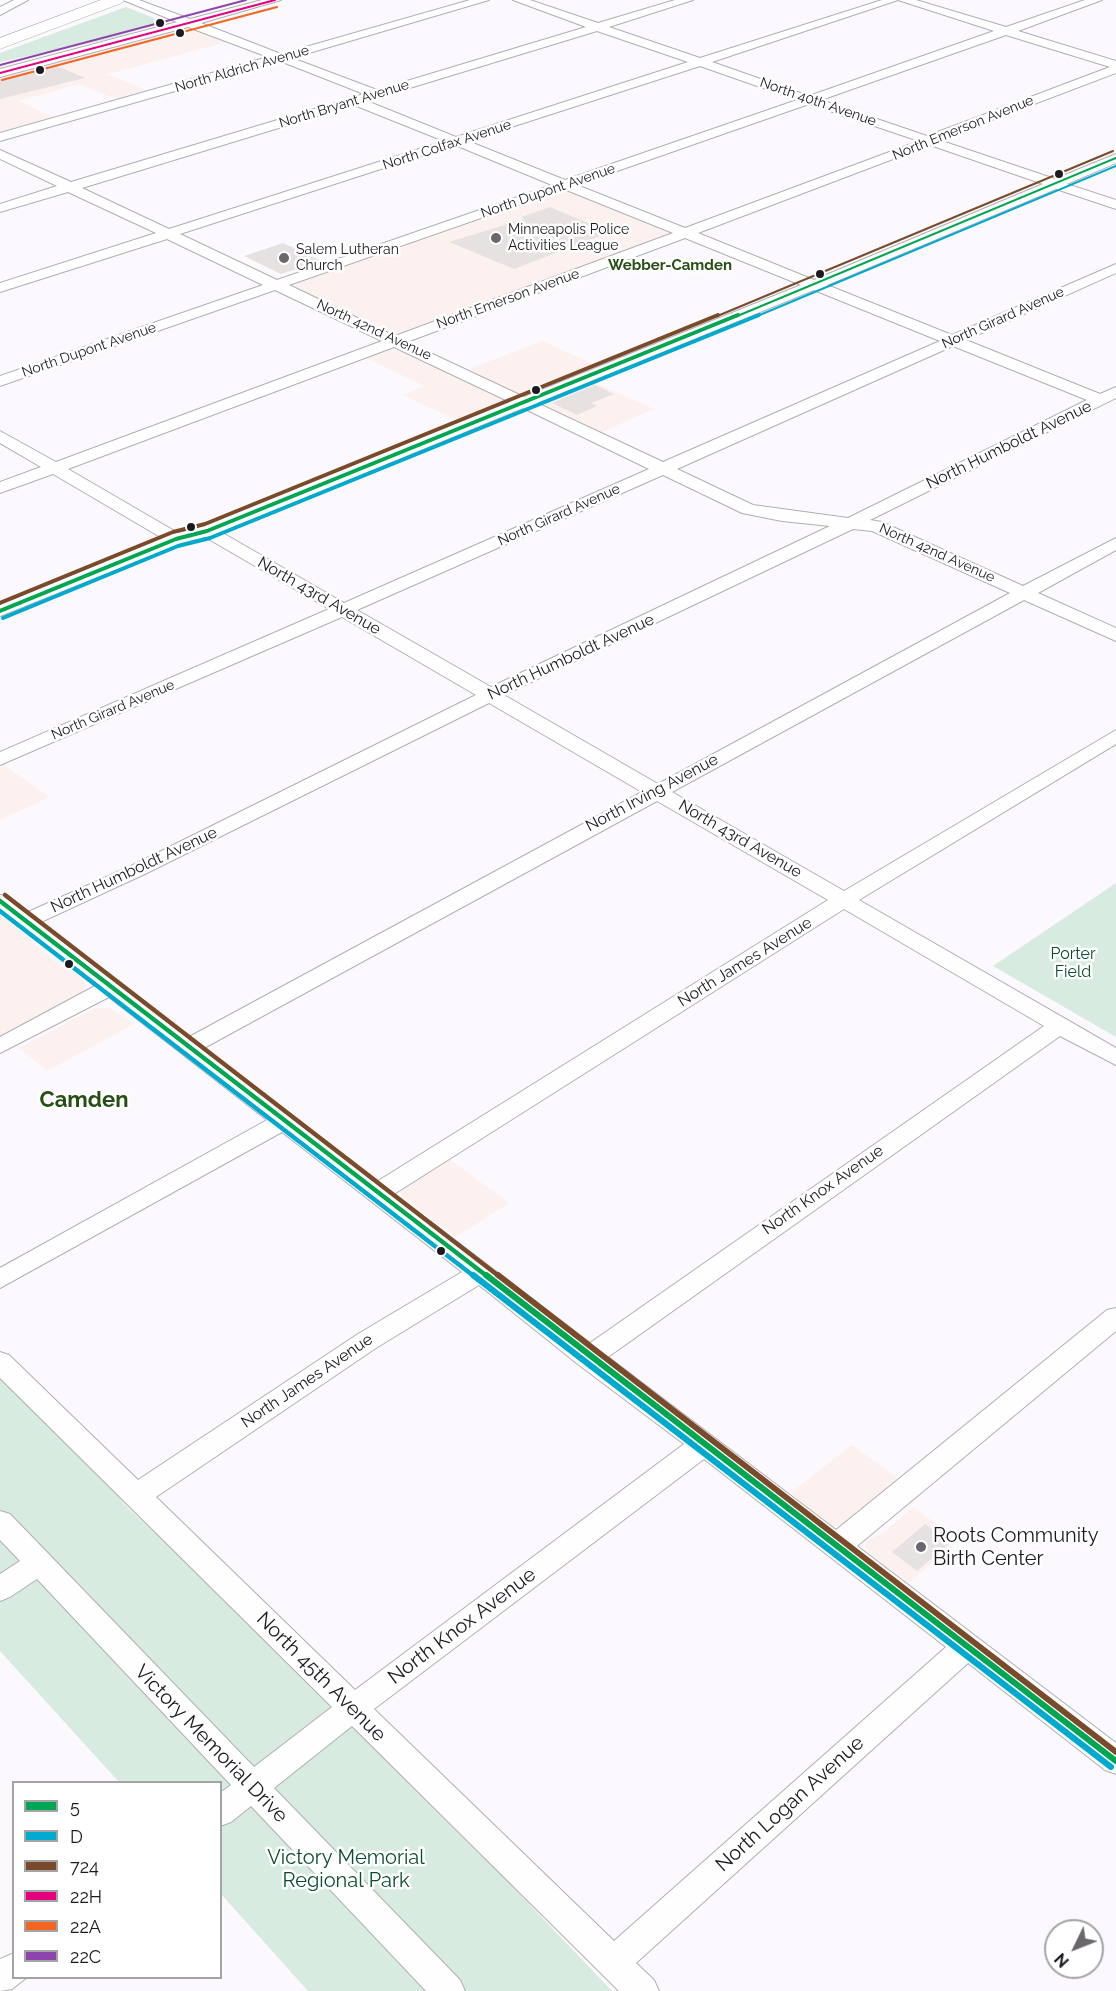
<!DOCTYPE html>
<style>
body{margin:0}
#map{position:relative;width:1116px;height:1991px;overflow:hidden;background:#fbf9fd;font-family:Raleway,sans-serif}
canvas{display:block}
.legend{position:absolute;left:12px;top:1781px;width:210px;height:198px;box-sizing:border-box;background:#fff;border:2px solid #a4a3a6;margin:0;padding:8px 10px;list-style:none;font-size:18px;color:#1c1920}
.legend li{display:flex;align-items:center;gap:12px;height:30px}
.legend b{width:30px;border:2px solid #a4a3a6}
.north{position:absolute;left:1044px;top:1919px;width:60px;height:60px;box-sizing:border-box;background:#fff;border:2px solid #a4a3a6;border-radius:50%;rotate:227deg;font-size:16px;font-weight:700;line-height:24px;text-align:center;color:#1c1920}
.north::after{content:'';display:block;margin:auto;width:21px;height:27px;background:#6a676d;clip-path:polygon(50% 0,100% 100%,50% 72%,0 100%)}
</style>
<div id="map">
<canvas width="1116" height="1991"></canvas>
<ul class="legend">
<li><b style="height:8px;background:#00a651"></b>5</li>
<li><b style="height:8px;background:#00a9ce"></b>D</li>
<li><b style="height:8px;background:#7a4b2a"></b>724</li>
<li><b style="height:8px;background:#e5007d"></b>22H</li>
<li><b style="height:8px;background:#f26522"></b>22A</li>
<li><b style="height:8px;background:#8e44ad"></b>22C</li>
</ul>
<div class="north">N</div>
</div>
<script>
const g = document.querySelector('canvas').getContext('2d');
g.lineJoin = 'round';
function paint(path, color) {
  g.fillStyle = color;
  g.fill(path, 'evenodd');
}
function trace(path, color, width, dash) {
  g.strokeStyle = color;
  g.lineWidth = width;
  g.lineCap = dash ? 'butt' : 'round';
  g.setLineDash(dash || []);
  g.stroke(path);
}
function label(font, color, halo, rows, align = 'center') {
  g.font = font + ' Raleway,sans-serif';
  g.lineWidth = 5;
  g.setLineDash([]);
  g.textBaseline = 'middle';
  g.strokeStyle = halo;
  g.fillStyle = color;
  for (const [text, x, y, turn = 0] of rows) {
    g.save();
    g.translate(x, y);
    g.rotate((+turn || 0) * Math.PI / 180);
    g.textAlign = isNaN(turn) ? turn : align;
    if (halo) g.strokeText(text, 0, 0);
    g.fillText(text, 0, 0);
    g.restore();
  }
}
paint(new Path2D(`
 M 188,26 L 231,41 L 108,74 L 150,92 L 120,101 L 79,84 L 19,101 L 57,119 L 0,136 L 0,77 Z
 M 562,192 L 568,192 L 674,234 L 401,336 L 294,287 L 298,283 Z
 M 542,341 L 598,366 L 527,396 L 511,391 L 469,369 Z
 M 387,350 L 399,350 L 503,399 L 504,404 L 460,422 L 403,395 L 424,386 L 366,358 Z
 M 593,382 L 654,409 L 602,432 L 563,413 L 542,407 L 542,402 Z
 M 4,765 L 50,797 L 0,820 L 0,767 Z
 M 0,914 L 64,969 L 76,972 L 83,977 L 86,986 L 79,996 L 0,1036 Z
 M 95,1008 L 110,1008 L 134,1024 L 47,1071 L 19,1048 Z
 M 449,1159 L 509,1203 L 456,1237 L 402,1197 L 400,1191 L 405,1183 Z
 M 852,1445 L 898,1478 L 842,1525 L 830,1528 L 810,1516 L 791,1492 Z
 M 913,1507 L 959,1540 L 909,1583 L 868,1553 L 865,1546 L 868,1539 L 882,1534 Z`), '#fdf1ef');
paint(new Path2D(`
 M 126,7 L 154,18 L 157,24 L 109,39 L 0,62 L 0,53 Z
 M 1116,883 L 1116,1037 L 993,966 Z
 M 0,1367 L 61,1423 L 124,1504 L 348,1714 L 612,1991 L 308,1991 L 221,1894 L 220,1782 L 119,1782 L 0,1651 Z`), '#d7ebe0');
paint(new Path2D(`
 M 55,65 L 85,78 L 0,99 L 0,80 Z
 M 550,207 L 610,232 L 514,269 L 449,242 L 524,219 L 521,217 Z
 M 283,243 L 322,261 L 281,274 L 244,256 Z
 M 595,385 L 614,394 L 591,403 L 597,406 L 577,415 L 552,403 Z
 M 925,1524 L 950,1543 L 917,1571 L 892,1552 Z`), '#e6e2e1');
const minor = new Path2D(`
 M 14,0 L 28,0 L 0,15 L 0,7 Z
 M 123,0 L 139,0 L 190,19 L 262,0 L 281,0 L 201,23 L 281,54 L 470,0 L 489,0 L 292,58 L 377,90 L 586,27 L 513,0 L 530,0 L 598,23 L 675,0 L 693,0 L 609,27 L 700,58 L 882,0 L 916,0 L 1006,27 L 1085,0 L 1102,0 L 1018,31 L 1116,61 L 1116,73 L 939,140 L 1055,179 L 1116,154 L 1116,163 L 1067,184 L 1116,200 L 1116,209 L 1056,189 L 827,285 L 952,335 L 1116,264 L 1116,273 L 966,340 L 1100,394 L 1116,387 L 1116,398 L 870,520 L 882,522 L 1023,586 L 1116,538 L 1116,550 L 1038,593 L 1116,628 L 1116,641 L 1024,600 L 672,792 L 844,891 L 1116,730 L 1116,744 L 859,900 L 1116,1048 L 1116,1065 L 1060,1036 L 608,1357 L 836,1530 L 1107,1310 L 1116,1308 L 1116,1331 L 857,1546 L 1116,1743 L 1116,1774 L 1105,1770 L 968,1663 L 636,1963 L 654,1980 L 659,1991 L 619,1991 L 352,1726 L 274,1788 L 460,1980 L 465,1991 L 426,1991 L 251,1806 L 231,1822 L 220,1826 L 220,1793 L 231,1785 L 37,1579 L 10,1597 L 0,1601 L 0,1574 L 20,1561 L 0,1540 L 0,1511 L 10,1514 L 254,1767 L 332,1707 L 0,1378 L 0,1352 L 9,1355 L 138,1480 L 358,1334 L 462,1272 L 282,1132 L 0,1288 L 0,1268 L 267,1120 L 109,997 L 0,1053 L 0,1037 L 95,986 L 0,911 L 0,895 L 8,896 L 28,912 L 133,865 L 476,695 L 342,617 L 0,765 L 0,752 L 329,609 L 205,537 L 182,543 L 0,616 L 0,605 L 162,538 L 53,474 L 0,493 L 0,482 L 41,467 L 0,443 L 0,431 L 56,462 L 382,341 L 275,290 L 0,386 L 0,376 L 263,285 L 167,239 L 0,292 L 0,283 L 156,233 L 68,192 L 0,212 L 0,204 L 57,186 L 0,159 L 0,150 L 71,182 L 364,94 L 280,61 L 0,141 L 0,133 L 268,57 L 188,27 L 0,77 L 0,69 L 177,22 ZM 898,0 L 994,31 L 809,96 L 712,62 ZM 597,31 L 688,62 L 456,137 L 367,101 ZM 1006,35 L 1110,67 L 927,136 L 821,100 ZM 700,66 L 797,100 L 565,180 L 468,141 ZM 809,104 L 919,141 L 685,228 L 577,185 ZM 354,105 L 444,141 L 169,229 L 82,188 ZM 455,145 L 552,185 L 277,280 L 180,234 ZM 930,145 L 1043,184 L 814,280 L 698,233 ZM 564,189 L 673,233 L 395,336 L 289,285 ZM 685,238 L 801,285 L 524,397 L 407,342 ZM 814,290 L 940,341 L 663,462 L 537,403 ZM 953,346 L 1087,400 L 848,518 L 753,505 L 677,469 ZM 394,347 L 510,402 L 201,527 L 178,533 L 68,469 ZM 523,408 L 649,469 L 344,603 L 221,532 ZM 663,475 L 742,513 L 782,521 L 830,526 L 491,687 L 357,610 ZM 853,529 L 872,531 L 1010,593 L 658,784 L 504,695 ZM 489,703 L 642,792 L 189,1037 L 41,922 L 147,873 ZM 657,801 L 828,900 L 378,1181 L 204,1048 ZM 844,909 L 1044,1026 L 590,1343 L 394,1194 ZM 479,1285 L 579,1365 L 684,1444 L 355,1690 L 156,1497 L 376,1348 ZM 704,1459 L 946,1647 L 614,1941 L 374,1709 Z
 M 14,1953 L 14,1978 L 26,1978 L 12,1989 L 0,1991 L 0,1959 Z`);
const highway = new Path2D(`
 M 101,0 L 124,0 L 122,3 L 0,49 L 0,38 Z`);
trace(minor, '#b1afb4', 2);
trace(highway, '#b1afb4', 1);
paint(minor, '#fefeff');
paint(highway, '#fefeff');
trace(new Path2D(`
 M 735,317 L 1116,158`), '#00a651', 2);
trace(new Path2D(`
 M 0,611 L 176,539 L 207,531 L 738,315`), '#00a651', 4);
trace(new Path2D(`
 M 0,901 L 488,1277`), '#00a651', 4.5);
trace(new Path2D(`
 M 486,1275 L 1116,1761`), '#00a651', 6);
trace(new Path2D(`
 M 755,317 L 1116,166`), '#00a9ce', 2);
trace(new Path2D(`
 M 3,618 L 178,546 L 210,538 L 759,315`), '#00a9ce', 4);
trace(new Path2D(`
 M 0,911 L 475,1277`), '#00a9ce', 4.5);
trace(new Path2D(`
 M 473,1275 L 1111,1767`), '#00a9ce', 6);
trace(new Path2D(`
 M 715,317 L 1113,151`), '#7a4b2a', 2);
trace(new Path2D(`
 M 0,603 L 173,532 L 205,524 L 718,315`), '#7a4b2a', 4);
trace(new Path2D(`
 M 5,895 L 500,1277`), '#7a4b2a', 4.5);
trace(new Path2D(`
 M 498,1275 L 1116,1752`), '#7a4b2a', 6);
trace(new Path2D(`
 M 0,73 L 275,0`), '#e5007d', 2);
trace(new Path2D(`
 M 2,80 L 277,7`), '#f26522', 2);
trace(new Path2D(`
 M 0,65 L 246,0`), '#8e44ad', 2);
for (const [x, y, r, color] of [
 [160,23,5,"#1c1920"],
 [180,33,5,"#1c1920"],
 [40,70,5,"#1c1920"],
 [1059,174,5,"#1c1920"],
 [496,238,6,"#6a676d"],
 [284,258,6,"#6a676d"],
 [820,274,5,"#1c1920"],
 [536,390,5,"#1c1920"],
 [191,527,5,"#1c1920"],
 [69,964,5,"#1c1920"],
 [441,1251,5,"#1c1920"],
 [921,1547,6,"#6a676d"]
]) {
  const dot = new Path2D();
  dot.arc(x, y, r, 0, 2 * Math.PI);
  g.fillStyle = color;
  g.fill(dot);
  trace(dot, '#fff', 2);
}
label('14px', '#1c1920', '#fff', [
 ["North Aldrich Avenue",242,69,-16],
 ["North 40th Avenue",818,102,19],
 ["North Bryant Avenue",344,104,-17],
 ["North Emerson Avenue",963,128,-22],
 ["North Colfax Avenue",447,145,-18],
 ["North Dupont Avenue",548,191,-19],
 ["North Emerson Avenue",508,299,-20],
 ["North Girard Avenue",1003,318,-24],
 ["North 42nd Avenue",374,330,25],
 ["North Dupont Avenue",89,350,-19],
 ["North Girard Avenue",559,515,-24],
 ["North 42nd Avenue",937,553,24],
 ["North Girard Avenue",113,710,-23]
]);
label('14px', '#1c1920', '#fff', [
 ["Minneapolis Police",508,230],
 ["Activities League",508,246],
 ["Salem Lutheran",296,250],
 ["Church",296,266]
], 'left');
label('bold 15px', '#254f14', '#fff', [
 ["Webber-Camden",670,265]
]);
label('16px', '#1c1920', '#fff', [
 ["North Humboldt Avenue",1009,445,-26],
 ["North 43rd Avenue",319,596,30],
 ["North Humboldt Avenue",571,657,-25],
 ["North Irving Avenue",652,793,-28],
 ["North 43rd Avenue",740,839,30],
 ["North Humboldt Avenue",134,870,-25],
 ["North James Avenue",745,962,-32],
 ["North Knox Avenue",823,1190,-35],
 ["North James Avenue",307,1381,-34]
]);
label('16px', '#0a4d2e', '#fff', [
 ["Porter",1073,954],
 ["Field",1073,972]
]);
label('20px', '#1c1920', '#fff', [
 ["Roots Community",933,1536],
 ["Birth Center",933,1559]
], 'left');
label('20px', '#1c1920', '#fff', [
 ["North Knox Avenue",462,1626,-37],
 ["North 45th Avenue",321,1677,45],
 ["Victory Memorial Drive",211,1744,46],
 ["North Logan Avenue",790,1804,-42]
]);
label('20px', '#0a4d2e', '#fff', [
 ["Victory Memorial",346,1858],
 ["Regional Park",346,1881]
]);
label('bold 22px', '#254f14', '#fff', [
 ["Camden",84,1100]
]);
</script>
